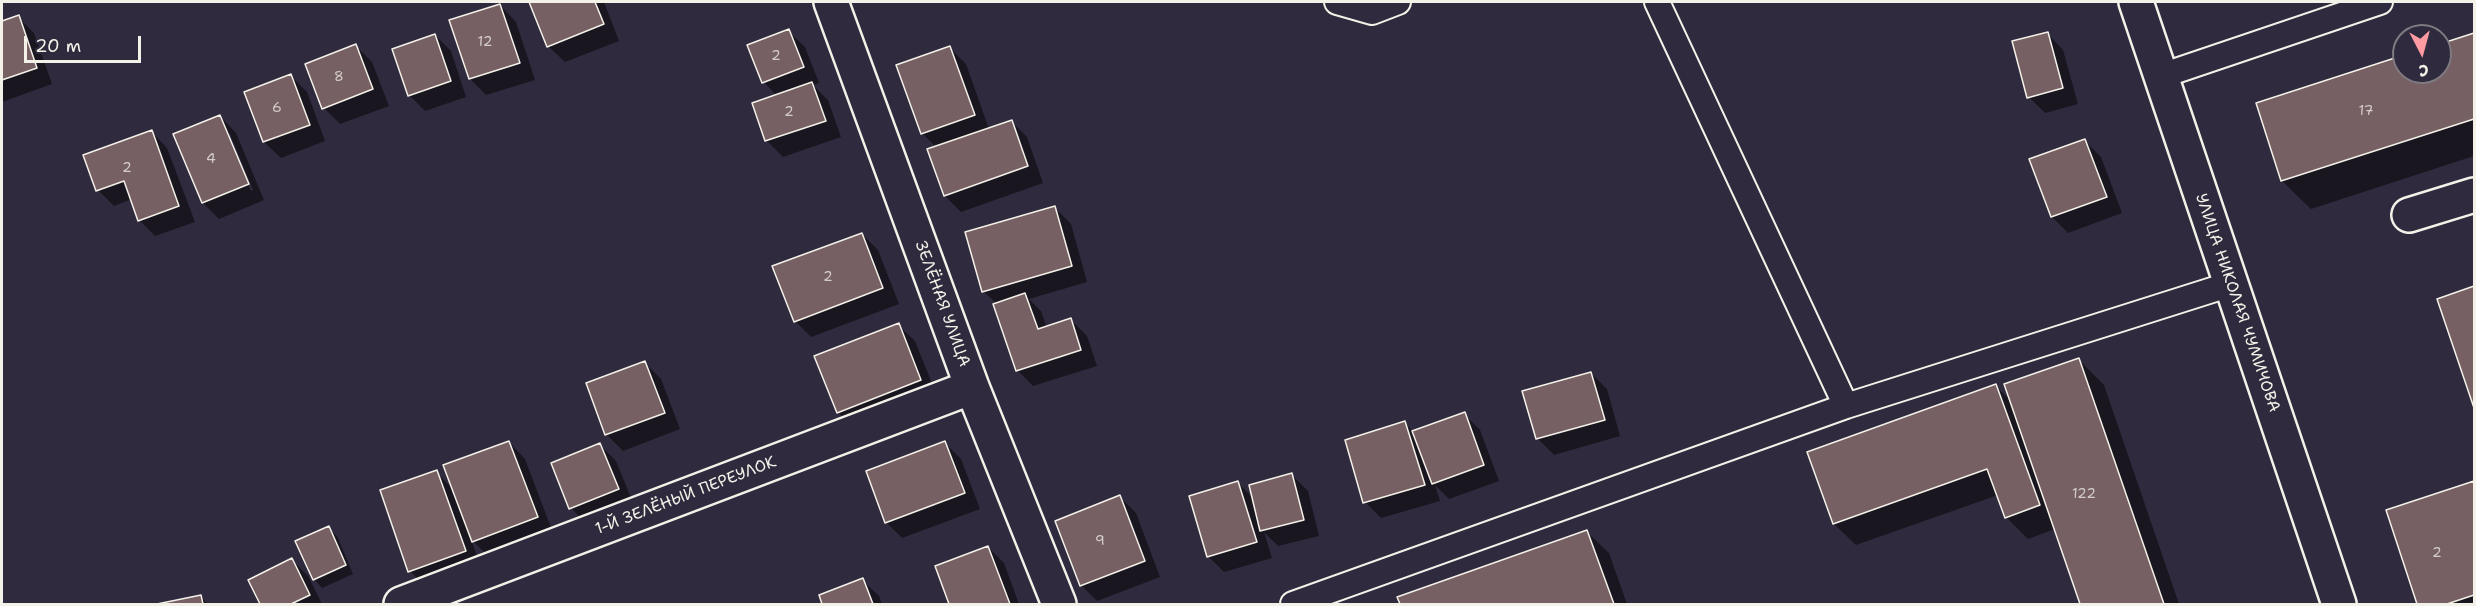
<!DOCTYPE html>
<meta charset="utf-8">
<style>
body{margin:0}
#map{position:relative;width:2476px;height:606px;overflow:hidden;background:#2f2a3d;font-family:"Shantell Sans",sans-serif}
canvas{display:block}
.frame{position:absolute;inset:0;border:3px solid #f4f1e8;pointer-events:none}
.north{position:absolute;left:2392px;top:24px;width:60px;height:60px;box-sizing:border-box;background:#2f2a3d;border:2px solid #7e7a81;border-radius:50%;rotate:174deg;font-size:16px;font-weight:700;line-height:24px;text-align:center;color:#f4f1e8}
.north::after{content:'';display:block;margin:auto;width:21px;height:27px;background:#ff9aa2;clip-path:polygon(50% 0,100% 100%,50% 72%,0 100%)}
.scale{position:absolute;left:24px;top:36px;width:117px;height:27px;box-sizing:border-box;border:3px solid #f4f1e8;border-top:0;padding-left:8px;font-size:18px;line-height:21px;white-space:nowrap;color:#f4f1e8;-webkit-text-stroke:4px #2f2a3d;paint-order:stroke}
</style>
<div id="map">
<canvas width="2476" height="606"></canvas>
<div class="frame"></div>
<div class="north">С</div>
<div class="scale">20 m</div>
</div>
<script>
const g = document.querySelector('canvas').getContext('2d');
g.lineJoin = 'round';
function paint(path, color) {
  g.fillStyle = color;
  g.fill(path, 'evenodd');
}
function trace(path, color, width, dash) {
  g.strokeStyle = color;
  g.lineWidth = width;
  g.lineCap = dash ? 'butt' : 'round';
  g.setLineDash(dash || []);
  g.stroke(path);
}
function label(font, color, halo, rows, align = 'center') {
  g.font = font + ' "Shantell Sans",sans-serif';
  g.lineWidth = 4.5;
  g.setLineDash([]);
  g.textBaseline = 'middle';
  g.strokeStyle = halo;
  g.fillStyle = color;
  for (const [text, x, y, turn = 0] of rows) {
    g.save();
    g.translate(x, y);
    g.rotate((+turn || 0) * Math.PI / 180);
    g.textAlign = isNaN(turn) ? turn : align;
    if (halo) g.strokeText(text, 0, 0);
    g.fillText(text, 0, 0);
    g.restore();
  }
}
paint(new Path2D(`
 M 531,2 L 604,2 L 619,41 L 565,62 L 548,46 Z
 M 500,5 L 516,22 L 535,80 L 486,95 L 470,79 Z
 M 18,17 L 34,33 L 52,84 L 2,102 L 2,22 Z
 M 788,31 L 805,47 L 819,83 L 813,85 L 828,100 L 841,137 L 783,157 L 767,141 L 754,104 L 777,96 L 764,82 L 749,46 Z
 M 2047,33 L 2063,50 L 2078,104 L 2045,113 L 2029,97 Z
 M 2474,34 L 2474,156 L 2311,209 L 2282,181 L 2257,104 L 2404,57 L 2404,72 L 2440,72 L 2440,45 Z
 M 435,35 L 451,51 L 466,97 L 425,111 L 409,95 Z
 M 356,46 L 372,62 L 389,106 L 340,124 L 324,108 Z
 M 950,48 L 966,64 L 989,129 L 1011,121 L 1027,137 L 1043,183 L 961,212 L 945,196 L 936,147 L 922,133 Z
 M 291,76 L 307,92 L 325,141 L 281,158 L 264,142 L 246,93 Z
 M 220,116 L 236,133 L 264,200 L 219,219 L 203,203 ZM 227,134 L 230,134 L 253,190 L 251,191 Z
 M 151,131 L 167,148 L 195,222 L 155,236 L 139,220 L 132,199 L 114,206 L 98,190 Z
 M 2085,141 L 2101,157 L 2122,213 L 2068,233 L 2052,217 L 2031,160 Z
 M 1055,208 L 1071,224 L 1087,282 L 1029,299 L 1041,311 L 1047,328 L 1071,320 L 1087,336 L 1097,366 L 1033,386 L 1017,370 L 997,304 L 983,291 Z
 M 862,234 L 878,250 L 899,304 L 811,337 L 795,321 Z
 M 2474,287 L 2474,403 L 2439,300 Z
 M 898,325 L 915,341 L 937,396 L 854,428 L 838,412 Z
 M 2079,360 L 2104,385 L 2179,604 L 2081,604 L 2055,529 L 2028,539 L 2006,517 L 1998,495 L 1856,545 L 1834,524 L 1809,452 L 1996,386 L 2012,402 Z
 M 645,363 L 661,379 L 680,429 L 623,451 L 606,434 Z
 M 1591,373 L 1607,389 L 1620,436 L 1554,455 L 1537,438 Z
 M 1464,414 L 1480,430 L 1499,481 L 1449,499 L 1435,485 L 1440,501 L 1381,518 L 1365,502 L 1405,423 L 1413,432 Z
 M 509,442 L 525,459 L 553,533 L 489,557 L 471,539 L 481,567 L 426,587 L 410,571 L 436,472 L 453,489 Z
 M 945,443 L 961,459 L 980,509 L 902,538 L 886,522 Z
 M 600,445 L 616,461 L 634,505 L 587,524 L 571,508 Z
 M 1292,475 L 1308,491 L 1319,536 L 1278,546 L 1264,532 L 1272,558 L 1224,572 L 1208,556 L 1238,483 L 1254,499 Z
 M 2474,482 L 2474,604 L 2419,604 L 2388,511 Z
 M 1120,497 L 1136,513 L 1160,577 L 1097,601 L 1081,585 Z
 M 328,528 L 337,536 L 353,574 L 322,588 L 314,579 Z
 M 1587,532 L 1609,553 L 1627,604 L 1402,604 L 1399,598 Z
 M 988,547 L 1004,563 L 1019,604 L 951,604 L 937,566 Z
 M 292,560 L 308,576 L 322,604 L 262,604 L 250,581 Z
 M 862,580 L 879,596 L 882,604 L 824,604 L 821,596 Z
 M 200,596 L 208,604 L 164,604 Z`), '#0007');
const building = new Path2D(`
 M 529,2 L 595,2 L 604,24 L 547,47 Z
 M 500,4 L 520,63 L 469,79 L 449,20 Z
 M 19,15 L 37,68 L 2,80 L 2,21 Z
 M 789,29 L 804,67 L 762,83 L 747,45 Z
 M 2048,32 L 2063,88 L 2027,98 L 2012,41 Z
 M 2474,33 L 2474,119 L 2281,181 L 2256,103 L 2404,55 L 2404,72 L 2440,72 L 2440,44 Z
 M 435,34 L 451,81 L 408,96 L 392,49 Z
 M 356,44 L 373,89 L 322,109 L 305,64 Z
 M 950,46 L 975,115 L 921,134 L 896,65 Z
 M 291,74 L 310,125 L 263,142 L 244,92 Z
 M 812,82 L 826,121 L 765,141 L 752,103 Z
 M 220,115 L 249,184 L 202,203 L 173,134 Z
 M 1012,120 L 1028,166 L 944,196 L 927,149 Z
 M 152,130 L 179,206 L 138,221 L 124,181 L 96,191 L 83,155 Z
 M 2085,139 L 2107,197 L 2051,217 L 2029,159 Z
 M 1055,206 L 1072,266 L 982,292 L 965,232 Z
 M 862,233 L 883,288 L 794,322 L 772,266 Z
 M 2474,286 L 2474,408 L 2437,299 Z
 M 1025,293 L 1038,329 L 1071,318 L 1081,350 L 1016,371 L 993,304 Z
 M 899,323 L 921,380 L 837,413 L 814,356 Z
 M 2079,358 L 2164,604 L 2080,604 L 2004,384 Z
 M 645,361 L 665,413 L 605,435 L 586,383 Z
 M 1591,372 L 1605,420 L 1536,439 L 1522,391 Z
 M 1996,384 L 2040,505 L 2005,518 L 1987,469 L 1833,524 L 1807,452 Z
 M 1465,412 L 1484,465 L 1432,484 L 1412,431 Z
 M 1405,421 L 1425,485 L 1363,503 L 1345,440 Z
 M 509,441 L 538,517 L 472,542 L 443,465 Z
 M 945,441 L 965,493 L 885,523 L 866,471 Z
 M 600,443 L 619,489 L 569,509 L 551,463 Z
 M 437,470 L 466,551 L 408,572 L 380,490 Z
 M 1292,473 L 1304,520 L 1260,531 L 1249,485 Z
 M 1238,481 L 1257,542 L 1207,557 L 1189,496 Z
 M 2474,481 L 2474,595 L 2447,604 L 2417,604 L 2386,510 Z
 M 1120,495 L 1145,561 L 1080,586 L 1055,521 Z
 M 329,526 L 346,565 L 313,580 L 295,541 Z
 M 1587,530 L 1614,604 L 1400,604 L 1397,597 Z
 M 988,546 L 1010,604 L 949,604 L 935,566 Z
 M 292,558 L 310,595 L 291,604 L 260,604 L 248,580 Z
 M 863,578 L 873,604 L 822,604 L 819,595 Z
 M 201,595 L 203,604 L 157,604 Z`);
paint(building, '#766064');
trace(building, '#f4f1e8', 1.5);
const service = new Path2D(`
 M 1337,2 L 1372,12 L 1398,2
 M 1657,2 L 1846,406
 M 2161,76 L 2380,2
 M 1293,604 L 1846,406 L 2231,284`);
const minor = new Path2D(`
 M 831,2 L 972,387 L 1059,604
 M 2136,2 L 2339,604
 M 2409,215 L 2474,195
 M 401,604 L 972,387`);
trace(service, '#f4f1e8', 28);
trace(minor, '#f4f1e8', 38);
trace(service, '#2f2a3d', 24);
trace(minor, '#2f2a3d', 33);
label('14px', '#d4cdc7', null, [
 ["12",485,42],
 ["2",776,56],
 ["8",339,77],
 ["6",277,108],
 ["17",2366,111],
 ["2",789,112],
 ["4",211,159],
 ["2",127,168],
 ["2",828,277],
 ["122",2084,494],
 ["9",1100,541],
 ["2",2437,553]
]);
label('16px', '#f4f1e8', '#2f2a3d', [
 ["УЛИЦА НИКОЛАЯ ЧУМИЧОВА",2237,303,71],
 ["ЗЕЛЁНАЯ УЛИЦА",942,304,70],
 ["1-Й ЗЕЛЁНЫЙ ПЕРЕУЛОК",686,496,-21]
]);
</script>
